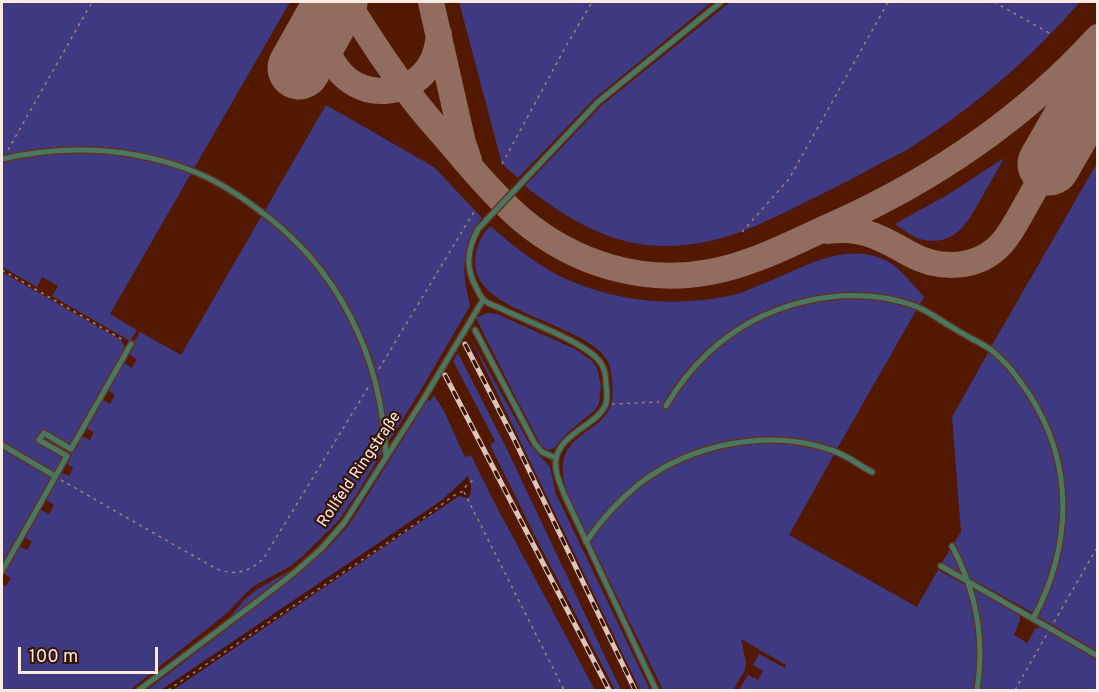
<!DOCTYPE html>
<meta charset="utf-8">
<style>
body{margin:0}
#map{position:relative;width:1099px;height:692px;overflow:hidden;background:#471400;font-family:Overpass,sans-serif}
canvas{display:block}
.frame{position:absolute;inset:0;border:3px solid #fcebe4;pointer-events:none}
.scale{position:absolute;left:18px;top:647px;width:140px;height:27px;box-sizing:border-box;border:3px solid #fcebe4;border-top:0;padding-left:8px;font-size:18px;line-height:21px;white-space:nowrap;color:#fcebe4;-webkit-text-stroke:4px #351102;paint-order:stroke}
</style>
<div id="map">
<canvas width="1099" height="692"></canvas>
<div class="frame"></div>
<div class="scale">100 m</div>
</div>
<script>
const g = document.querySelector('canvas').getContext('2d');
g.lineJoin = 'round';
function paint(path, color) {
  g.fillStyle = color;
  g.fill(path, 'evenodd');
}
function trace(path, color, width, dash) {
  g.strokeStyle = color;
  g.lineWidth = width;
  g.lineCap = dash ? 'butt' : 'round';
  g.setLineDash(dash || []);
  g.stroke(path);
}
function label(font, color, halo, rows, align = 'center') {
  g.font = font + ' Overpass,sans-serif';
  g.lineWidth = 4.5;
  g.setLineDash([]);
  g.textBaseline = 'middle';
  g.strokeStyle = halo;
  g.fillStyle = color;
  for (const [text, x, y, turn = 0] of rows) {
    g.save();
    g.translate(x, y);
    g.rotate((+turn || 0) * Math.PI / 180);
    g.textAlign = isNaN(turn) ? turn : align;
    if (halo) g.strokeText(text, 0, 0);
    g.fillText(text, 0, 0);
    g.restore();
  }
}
paint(new Path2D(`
 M 2,2 L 1097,2 L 1097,690 L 647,690 L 475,348 L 640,690 L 621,690 L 505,445 L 458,353 L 453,361 L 495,441 L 490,445 L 537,540 L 615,690 L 595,690 L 492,498 L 471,455 L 465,457 L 444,411 L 442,500 L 161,690 L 2,690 Z`), '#521800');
paint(new Path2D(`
 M 2,2 L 290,2 L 110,314 L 137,330 L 130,341 L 52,296 L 58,286 L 42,277 L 37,287 L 2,267 Z
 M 459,2 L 712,2 L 594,99 L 518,178 L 502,164 Z
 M 730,2 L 1080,2 C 1033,56 979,103 919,142 C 908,150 895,156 883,162 C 859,175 835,188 810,200 C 755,227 711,251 646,245 C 601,240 559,213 525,186 L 601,106 Z
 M 326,105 L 434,167 L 482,218 C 465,238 462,261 466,287 C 467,293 469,299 470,306 L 422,388 L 356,495 L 339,520 L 305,554 L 291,566 L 254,586 L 247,592 L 226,614 L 130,690 L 2,690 L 2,584 L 6,586 L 11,578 L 3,573 L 18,546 L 27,550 L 32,542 L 24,537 L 39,509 L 49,514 L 54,505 L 44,499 L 60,472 L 69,476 L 73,468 L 65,463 L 81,436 L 90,440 L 94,432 L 86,428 L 102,399 L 110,404 L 115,395 L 107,390 L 123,362 L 132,368 L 137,359 L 127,353 L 140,332 L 181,355 Z
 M 1004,158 C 997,171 990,183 983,195 C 969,220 957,246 924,240 C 913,238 904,230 895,224 L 949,194 Z
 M 1097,163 L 1097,651 L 1037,616 L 1054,575 L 1060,554 L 1065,526 L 1064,487 L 1041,410 L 991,347 Z
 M 490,226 C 514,246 540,268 568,280 C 620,302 678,308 733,295 C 743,293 753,287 763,284 C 803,268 854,235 896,267 C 906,276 915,287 924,297 L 919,305 C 902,303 886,300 869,298 C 860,297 850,295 841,294 C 773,293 691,347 662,407 L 666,409 C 672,399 678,387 686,379 C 746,311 829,281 917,309 L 837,449 C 827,446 817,442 806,441 C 747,431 690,445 642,481 C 630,490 617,499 607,511 C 600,519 594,528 588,537 C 580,518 564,493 563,473 C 560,435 598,433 609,409 C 613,401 613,390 612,382 C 611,374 611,366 607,360 C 585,323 475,313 475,263 C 475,248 480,237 490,226 Z
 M 2,272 L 121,340 L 124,346 L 124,350 L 2,565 Z
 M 487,313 L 497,314 L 575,349 L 591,360 L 597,368 L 601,386 L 599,404 L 594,411 L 567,433 L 554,448 L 548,450 L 542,447 L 517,400 L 476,318 Z
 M 469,335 L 530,445 L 550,467 L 556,494 L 650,690 L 640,690 Z
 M 989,351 C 1039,397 1066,459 1060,527 C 1059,536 1059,545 1057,554 C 1051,575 1043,595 1033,613 L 970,578 L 954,543 L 961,532 L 952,417 Z
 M 458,353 L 505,445 L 621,690 L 615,690 L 537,540 L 490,445 L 495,441 L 453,361 Z
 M 434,395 L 444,411 L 465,457 L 471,455 L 492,498 L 595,690 L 173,690 L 459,496 L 468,498 C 473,491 471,484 468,476 L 442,500 L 161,690 L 147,690 L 261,603 L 326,550 L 349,525 L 428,399 L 430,401 Z
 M 778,441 L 807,445 L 835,453 L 789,535 L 917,607 L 938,570 L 969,587 L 974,608 L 980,654 L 975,690 L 739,690 L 748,675 L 758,680 L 763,671 L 753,665 L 759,654 L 785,668 L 786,665 L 741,639 L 746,662 L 745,670 L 733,690 L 663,690 L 590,541 C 638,471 694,445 778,441 Z
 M 951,547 L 965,576 L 942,563 Z
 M 291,570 L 226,621 L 245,599 L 256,590 Z
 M 974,589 L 1020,616 L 1020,620 L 1014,635 L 1027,643 L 1035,629 L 1040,627 L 1097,660 L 1097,690 L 979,690 C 985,656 983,623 974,589 Z`), '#3f3981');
trace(new Path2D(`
 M 347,2 C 371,40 396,79 425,114 C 435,126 446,138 456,150 C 476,174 497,198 521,219 C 573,263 642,285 710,272 C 755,264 796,241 837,223 C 936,178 1025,117 1098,37
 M 431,2 L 463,143 L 469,160
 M 323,26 C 324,43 329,60 341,73 C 365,100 411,96 430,65 C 436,56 438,45 439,34
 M 828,231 C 861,226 882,238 910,254 C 939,270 978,270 1002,243 C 1010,234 1016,223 1022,212 C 1031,196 1040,180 1049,164`), '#926c5e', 26);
trace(new Path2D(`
 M 299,68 L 336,2
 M 1049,164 L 1098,79`), '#926c5e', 63);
const lane = new Path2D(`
 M 2,159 C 64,145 129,147 190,170 C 214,179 236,193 256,208 C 339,267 382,357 386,457
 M 475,330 L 535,444 L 542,452 L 556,458
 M 666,406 C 677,387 691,369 708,353 C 761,303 845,281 915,306 C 929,311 942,322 955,329 C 966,336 979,342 990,349 C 1006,361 1018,378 1029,394 C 1075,465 1072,546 1033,619
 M 2,445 L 55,476
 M 586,542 C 601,520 618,501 639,484 C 691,444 768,428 831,450 C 845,454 859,465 872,472
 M 952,546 C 976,591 985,640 977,690
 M 941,566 L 1098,656
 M 2,571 L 67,456 L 39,440 L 44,433 L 71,449 L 131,344
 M 139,690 L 259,600 L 294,573 L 322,548 L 344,523 L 360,498 L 423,400 L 483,300
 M 656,690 L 564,494 C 560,483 554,471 556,459 C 560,434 596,425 605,406 C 608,400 607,391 606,384 C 606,376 605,368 600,362 C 586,342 525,321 500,308 C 495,306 488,304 484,300 C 481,298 479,293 477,289 C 465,268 467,250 478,229 L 598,102 L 721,2`);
trace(lane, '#603220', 8);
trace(new Path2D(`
 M 994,2 L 1051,34
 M 8,150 L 92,2
 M 502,164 L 565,48 L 592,2
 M 742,232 L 789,179 L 888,2
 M 2,270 L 125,341
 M 379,369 L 475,210
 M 612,404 L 659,402
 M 61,480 L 213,567 C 232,577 251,573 265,556 L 369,386
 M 464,492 L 564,690
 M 1054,622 L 1098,546
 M 168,690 L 417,523 L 453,496 L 463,491 L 466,486 L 476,477
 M 1015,690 L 1047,634`), '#a28072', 1.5, [3, 4.5]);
trace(lane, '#4a7762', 5);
const rail = new Path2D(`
 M 465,344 L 515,441 L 635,690
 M 445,375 L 609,690`);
trace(rail, '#dcc5bc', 5);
trace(rail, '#351102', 3, [9]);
label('16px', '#fcebe4', '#351102', [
 ["Rollfeld Ringstraße",360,470,-56]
]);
</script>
